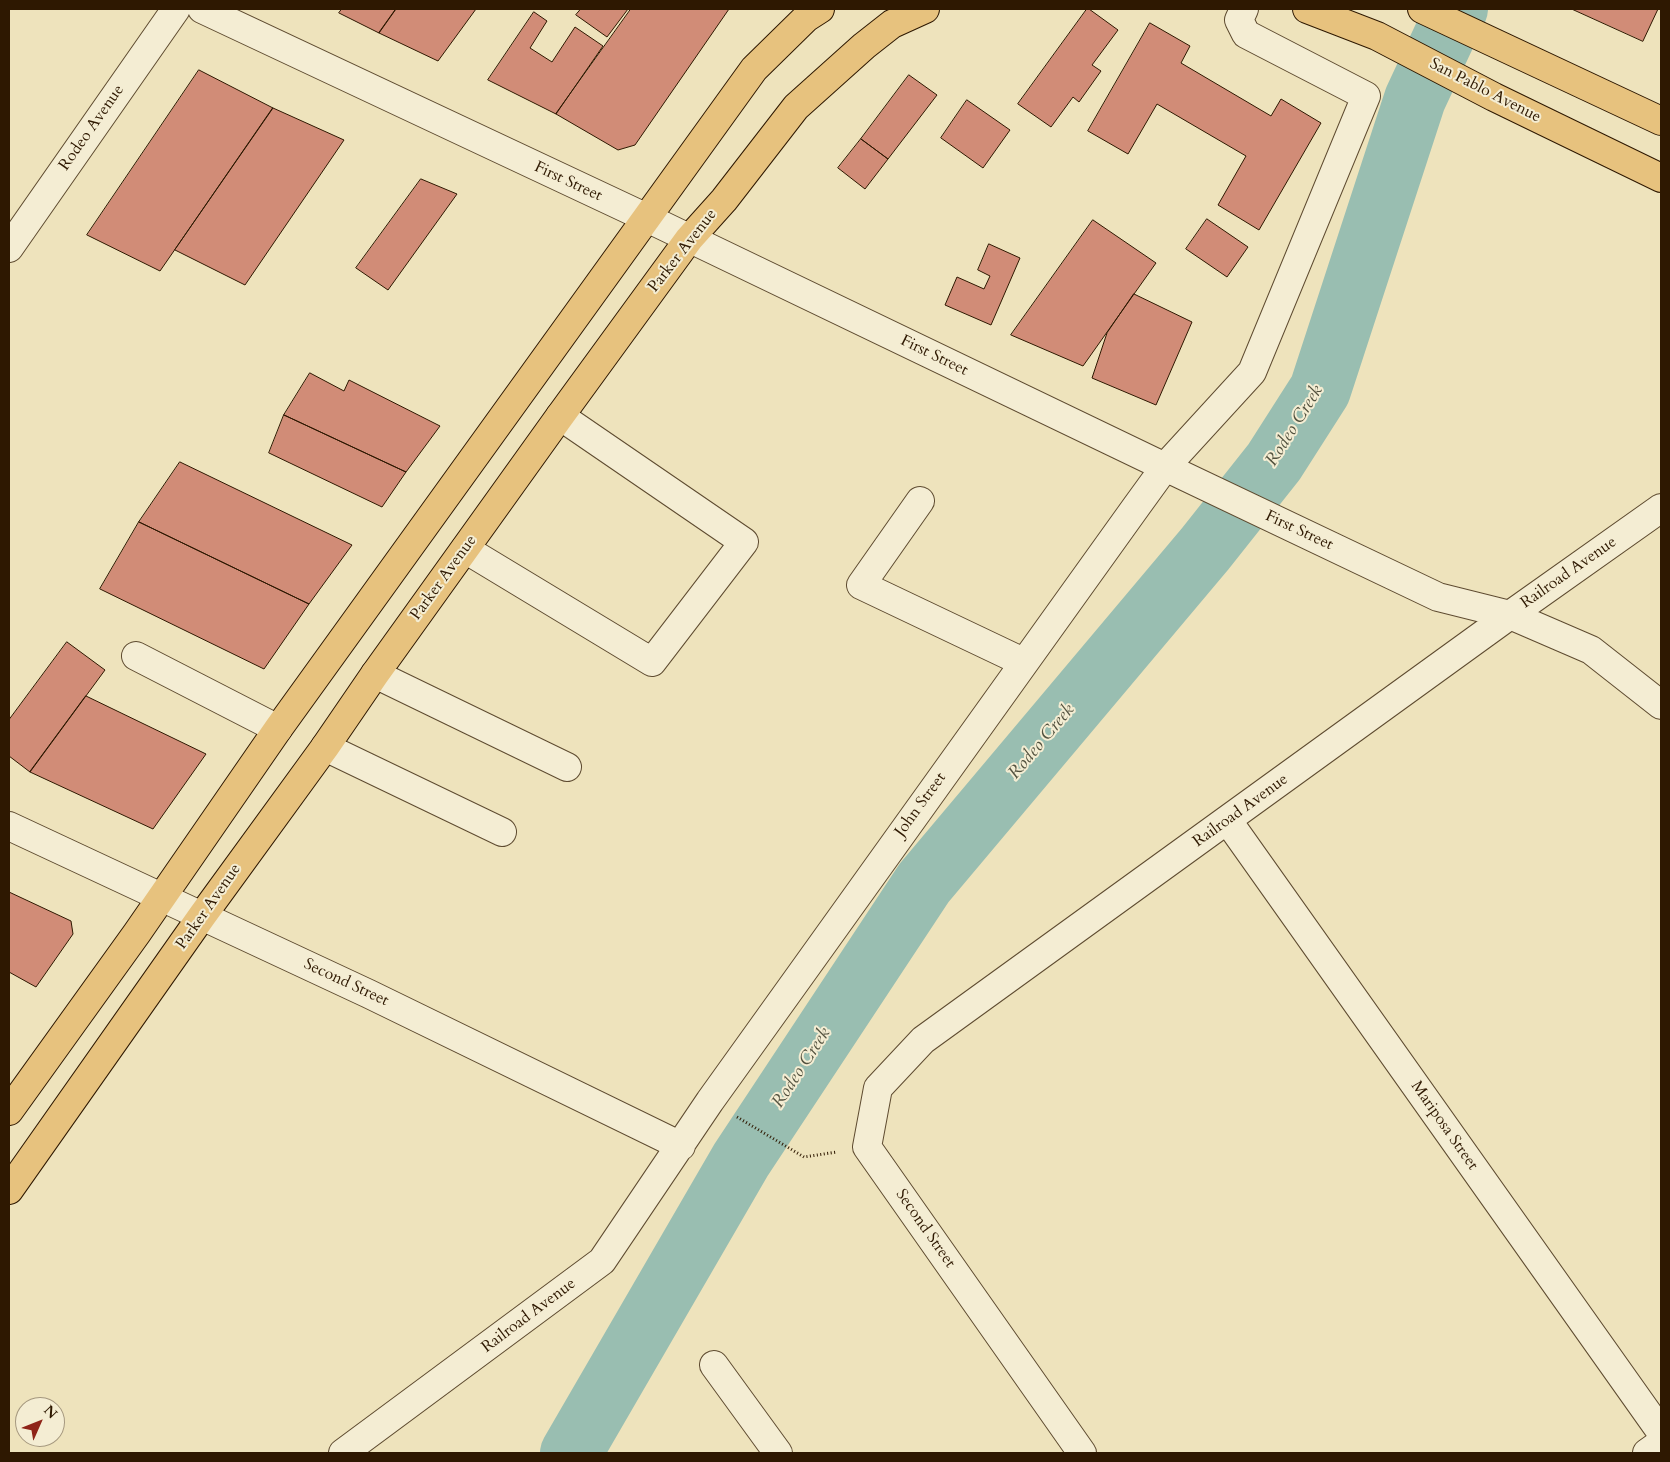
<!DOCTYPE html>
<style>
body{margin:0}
#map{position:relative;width:1670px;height:1462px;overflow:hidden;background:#eee3bc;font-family:Cardo,serif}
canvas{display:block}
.frame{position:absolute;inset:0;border:10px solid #2e1801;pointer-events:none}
.north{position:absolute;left:15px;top:1397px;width:50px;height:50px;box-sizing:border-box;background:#f4edd3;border:1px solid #a5987f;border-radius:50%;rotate:46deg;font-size:14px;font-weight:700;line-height:20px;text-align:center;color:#2e1801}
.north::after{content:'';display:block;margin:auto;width:18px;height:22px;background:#8f2418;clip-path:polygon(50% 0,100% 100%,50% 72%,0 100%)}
</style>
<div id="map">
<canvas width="1670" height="1462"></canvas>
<div class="frame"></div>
<div class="north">N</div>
</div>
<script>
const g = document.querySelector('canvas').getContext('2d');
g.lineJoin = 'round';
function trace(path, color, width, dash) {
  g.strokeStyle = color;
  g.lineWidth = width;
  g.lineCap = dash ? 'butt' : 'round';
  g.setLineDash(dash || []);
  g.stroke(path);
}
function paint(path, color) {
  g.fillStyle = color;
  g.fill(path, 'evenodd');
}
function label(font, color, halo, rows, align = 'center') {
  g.font = font + ' Cardo,serif';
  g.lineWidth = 4;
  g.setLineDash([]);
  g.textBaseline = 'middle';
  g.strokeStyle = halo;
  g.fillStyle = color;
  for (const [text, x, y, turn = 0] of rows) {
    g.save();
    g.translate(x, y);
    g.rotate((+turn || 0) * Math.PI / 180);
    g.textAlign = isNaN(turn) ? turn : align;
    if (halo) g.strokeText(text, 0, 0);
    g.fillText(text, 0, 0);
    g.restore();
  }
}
trace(new Path2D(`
 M 571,1453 L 741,1160 L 924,883 L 1205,549 L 1274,462 L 1320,390 L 1415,99 L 1457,9`), '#99beb1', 62);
const building = new Path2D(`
 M 342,9 L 396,9 L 379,33 L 339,13 Z
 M 396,9 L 476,9 L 438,61 L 379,33 Z
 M 581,9 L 628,9 L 607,37 L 576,15 Z
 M 631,9 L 729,9 L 635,145 L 618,150 L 556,114 Z
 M 1087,9 L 1089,9 L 1118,30 L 1092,65 L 1101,71 L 1079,102 L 1073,97 L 1051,127 L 1018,104 Z
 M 1572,9 L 1658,9 L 1643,41 Z
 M 534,12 L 547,21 L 530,48 L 552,62 L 575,27 L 603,46 L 556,114 L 488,80 Z
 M 1150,23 L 1190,46 L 1181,63 L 1271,116 L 1281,99 L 1321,123 L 1259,230 L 1218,205 L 1246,156 L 1157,104 L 1128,154 L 1088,131 Z
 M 199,70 L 273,108 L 160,271 L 87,235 Z
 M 909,75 L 937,95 L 888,159 L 861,139 Z
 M 967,100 L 1010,130 L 983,168 L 941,138 Z
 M 273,108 L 344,140 L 245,285 L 175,250 Z
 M 861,139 L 888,159 L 865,189 L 838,168 Z
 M 421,179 L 457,194 L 388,290 L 356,268 Z
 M 1207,219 L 1248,247 L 1227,277 L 1186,249 Z
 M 1093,220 L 1156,263 L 1083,366 L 1011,335 Z
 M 989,244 L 1020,258 L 991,325 L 945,305 L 957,277 L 984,289 L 990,276 L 978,270 Z
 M 1134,294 L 1192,322 L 1156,405 L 1092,378 L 1107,333 Z
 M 310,373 L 344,391 L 349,380 L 440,426 L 406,472 L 284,415 Z
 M 284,415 L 406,472 L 382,507 L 269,453 Z
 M 180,462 L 352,545 L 309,604 L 139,522 Z
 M 139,522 L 309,604 L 264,669 L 100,589 Z
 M 67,642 L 105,670 L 30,772 L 9,756 L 9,720 Z
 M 86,696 L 206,754 L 153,829 L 30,772 Z
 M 9,892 L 71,921 L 73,934 L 36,987 L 9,972 Z`);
paint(building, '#d18c77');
trace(building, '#2e1801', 1);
const minor = new Path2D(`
 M 202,9 L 647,218 L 1165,467 L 1438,597 L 1510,615 L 1591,650 L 1661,705
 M 9,248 L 176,9
 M 920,501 L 861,585 L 1023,662
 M 465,549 L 652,662 L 744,542 L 560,416
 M 136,656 L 278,729
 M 375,674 L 567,767
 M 325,747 L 502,832
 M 1228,821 L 1661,1432
 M 9,826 L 369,994 L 681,1146
 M 714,1365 L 778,1453
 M 343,1453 L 602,1261 L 710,1101 L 1136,507 L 1165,467 L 1252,372 L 1366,96 L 1246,34 L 1239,20 L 1244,9
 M 1082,1453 L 867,1147 L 878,1088 L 923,1040 L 1510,615 L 1661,508
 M 1647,1453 L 1661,1443`);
const major = new Path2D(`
 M 1307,9 L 1377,36 L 1494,97 L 1661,178
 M 1422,9 L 1661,121
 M 9,1111 L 137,933 L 278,729 L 754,69 L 806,18 L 820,9
 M 9,1190 L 202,916 L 325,747 L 375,674 L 560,416 L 689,239 L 724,200 L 796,107 L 864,46 L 892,24 L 925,9`);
trace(minor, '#5e4b30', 30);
trace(major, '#2e1801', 30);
trace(new Path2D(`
 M 737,1117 L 804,1157 L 837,1152`), '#2e1801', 3, [1, 2.5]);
trace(minor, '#f4edd3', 28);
trace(major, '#e7c27e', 28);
label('16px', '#2e1801', '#f4edd3', [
 ["San Pablo Avenue",1485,91,27],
 ["Rodeo Avenue",92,128,-55],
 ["First Street",568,182,25],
 ["Parker Avenue",683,251,-52],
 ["First Street",934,356,26],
 ["First Street",1299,531,25],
 ["Railroad Avenue",1569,573,-35],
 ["Parker Avenue",444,578,-54],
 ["John Street",921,805,-54],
 ["Railroad Avenue",1241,811,-36],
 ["Parker Avenue",209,907,-55],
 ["Second Street",346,983,25],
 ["Mariposa Street",1444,1126,55],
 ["Second Street",925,1229,55],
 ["Railroad Avenue",529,1316,-37]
]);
label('italic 18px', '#53523f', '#f4edd3', [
 ["Rodeo Creek",1295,426,-58],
 ["Rodeo Creek",1042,742,-50],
 ["Rodeo Creek",802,1068,-57]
]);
</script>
